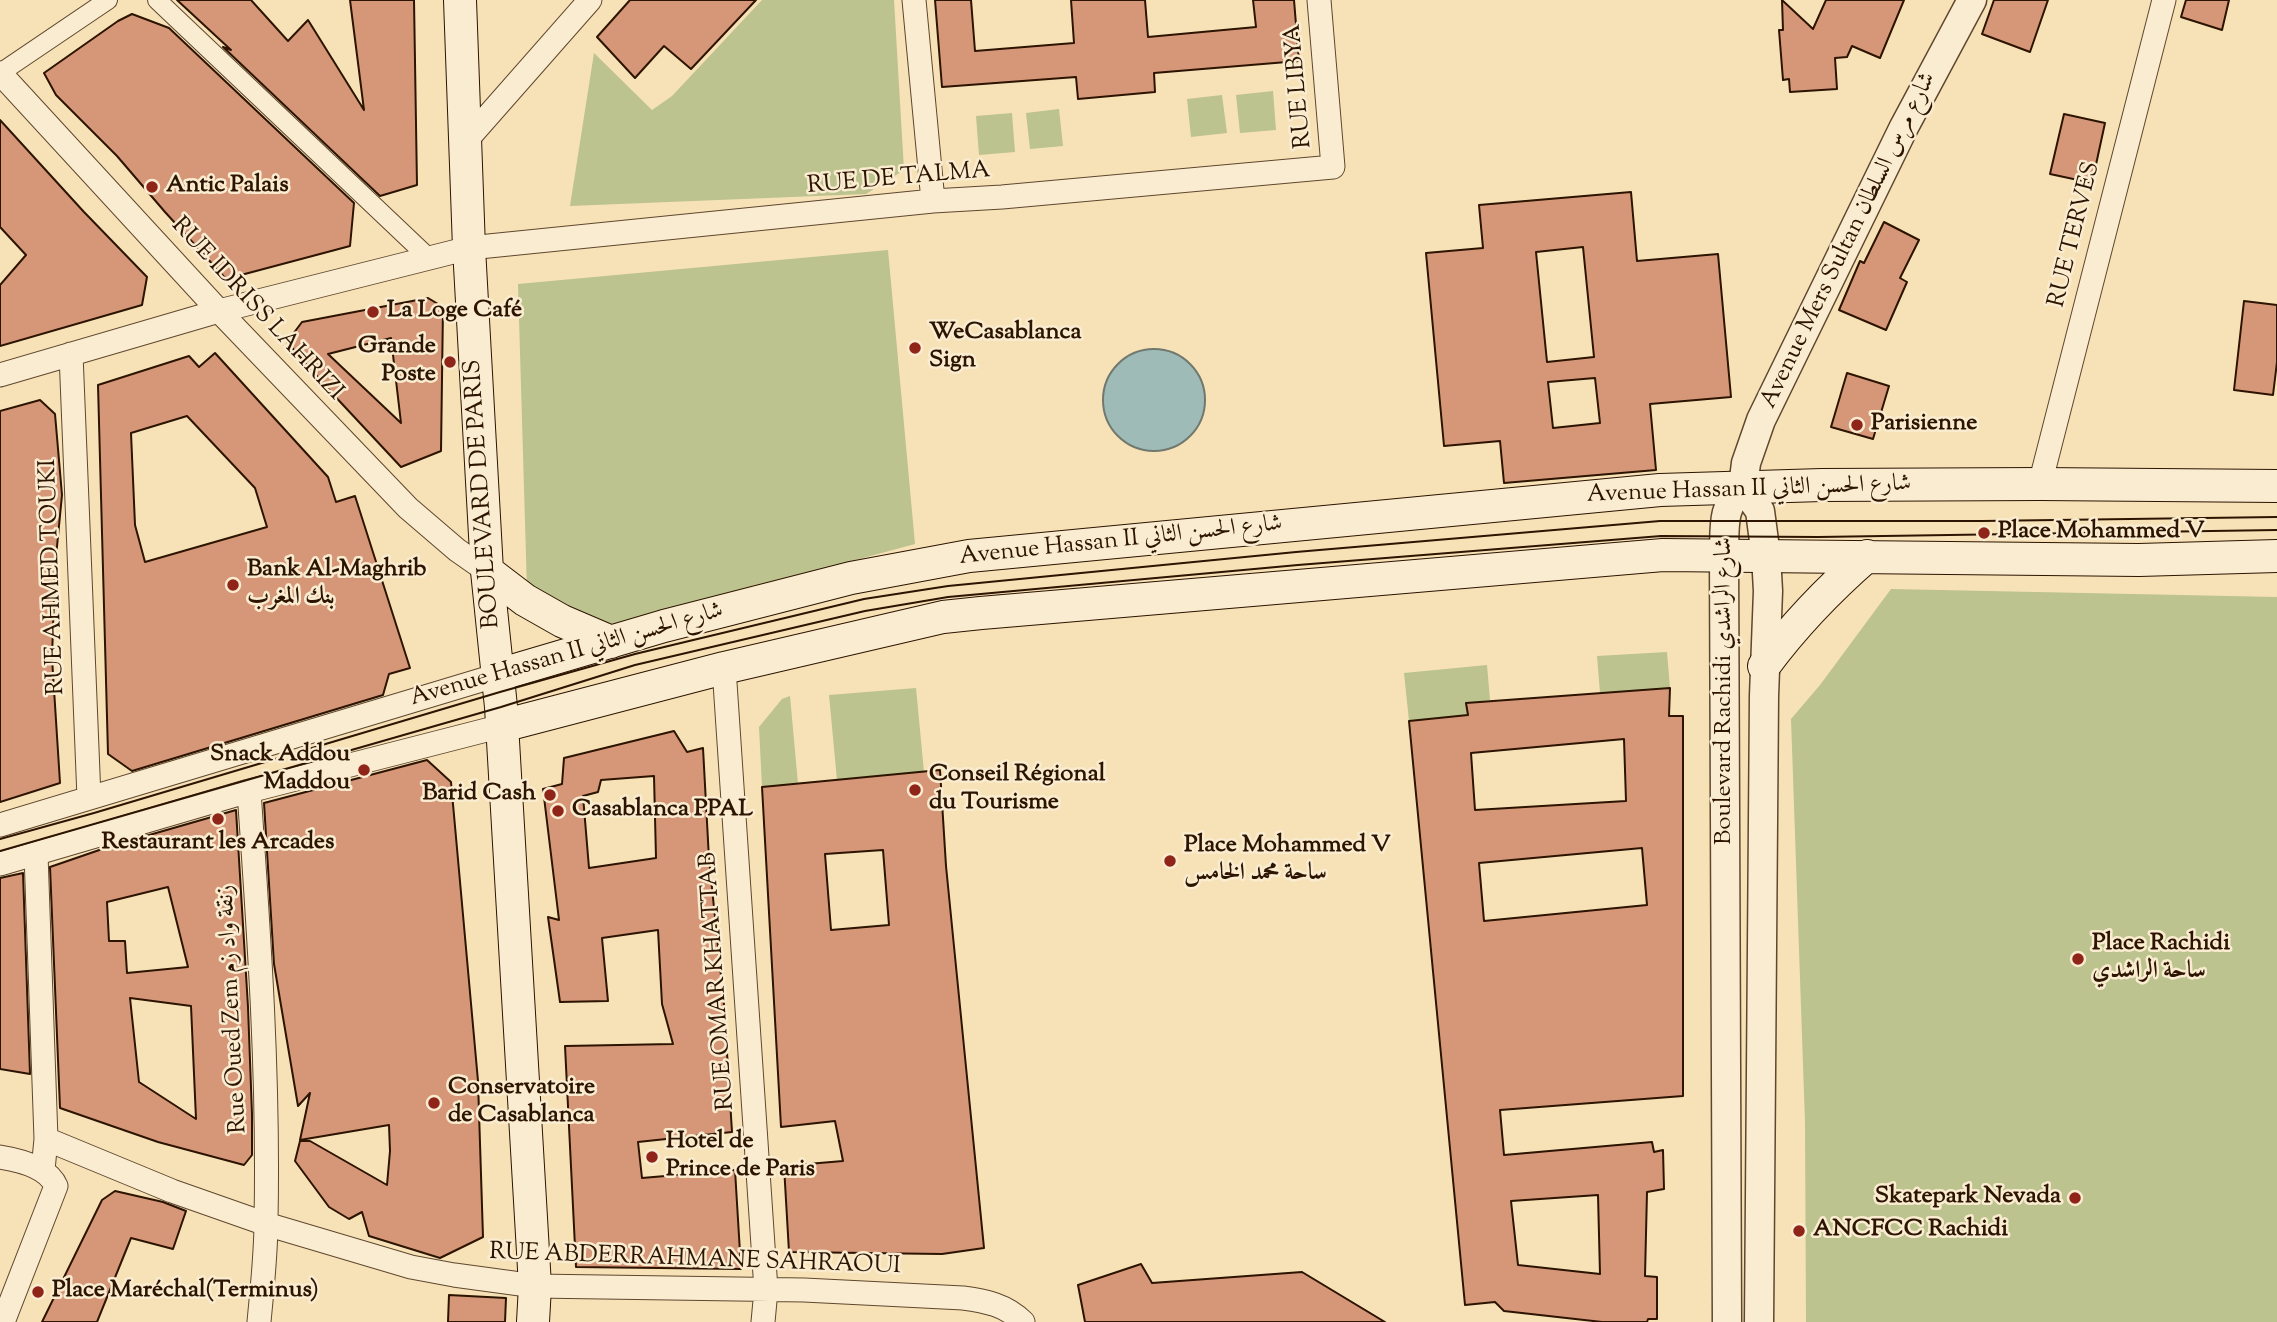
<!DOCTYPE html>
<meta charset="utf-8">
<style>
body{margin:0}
canvas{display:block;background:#f7e1b6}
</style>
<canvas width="2277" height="1322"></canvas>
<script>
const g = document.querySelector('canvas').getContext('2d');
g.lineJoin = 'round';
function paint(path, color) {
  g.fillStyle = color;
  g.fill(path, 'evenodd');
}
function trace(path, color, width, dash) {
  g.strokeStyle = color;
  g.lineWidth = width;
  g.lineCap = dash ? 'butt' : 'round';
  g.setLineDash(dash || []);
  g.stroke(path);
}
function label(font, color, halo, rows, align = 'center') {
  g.font = font + ' "Sorts Mill Goudy",Amiri,serif';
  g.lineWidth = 5;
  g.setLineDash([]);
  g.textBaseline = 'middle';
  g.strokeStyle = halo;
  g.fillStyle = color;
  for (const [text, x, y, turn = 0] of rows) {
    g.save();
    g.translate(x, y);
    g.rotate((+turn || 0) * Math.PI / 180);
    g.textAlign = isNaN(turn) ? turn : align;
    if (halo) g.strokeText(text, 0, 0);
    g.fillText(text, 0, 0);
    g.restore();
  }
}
paint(new Path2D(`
 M 762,0 L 894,0 L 904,170 L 866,194 L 570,206 L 594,53 L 652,110 L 672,96 Z
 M 1273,91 L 1276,130 L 1240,133 L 1236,95 Z
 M 1222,95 L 1227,133 L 1191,137 L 1187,99 Z
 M 1059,109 L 1063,146 L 1030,149 L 1026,113 Z
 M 1012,113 L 1015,152 L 979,155 L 976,116 Z
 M 888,250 L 915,544 L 604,628 L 527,590 L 518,284 Z
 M 1891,589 L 2277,597 L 2277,1322 L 1806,1322 L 1805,1122 L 1791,719 L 1820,685 Z
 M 1667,652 L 1670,688 L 1600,693 L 1597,656 Z
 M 1487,665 L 1490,700 L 1467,703 L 1468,715 L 1409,721 L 1404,673 Z
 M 916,688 L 924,772 L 837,780 L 829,695 Z
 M 790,696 L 798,784 L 762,787 L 759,727 L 782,699 Z`), '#bcc38e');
const water = new Path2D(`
 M1103 400a51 51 0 1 1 102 0a51 51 0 1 1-102 0Z`);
paint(water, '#9fbbb7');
trace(water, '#71786e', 2);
const building = new Path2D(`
 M 177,0 L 251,0 L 288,41 L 308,20 L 364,110 L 350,0 L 414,0 L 417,185 L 380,196 L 223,47 L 231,50 Z
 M 630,0 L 756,0 L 691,69 L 664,46 L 635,78 L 597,37 Z
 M 935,0 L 971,0 L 975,51 L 1074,43 L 1071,0 L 1145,0 L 1148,37 L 1256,27 L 1253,0 L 1294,0 L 1299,61 L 1154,73 L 1155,92 L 1078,99 L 1076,77 L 942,87 Z
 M 1782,0 L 1813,29 L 1826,0 L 1904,0 L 1880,58 L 1852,46 L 1847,57 L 1835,58 L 1837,89 L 1790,92 L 1789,79 L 1783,80 L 1779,30 L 1783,30 Z
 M 1994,0 L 2048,0 L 2030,52 L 1982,34 Z
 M 2186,0 L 2229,0 L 2222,30 L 2181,17 Z
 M 132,14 L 169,28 L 354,203 L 350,246 L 226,279 L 165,212 L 117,156 L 56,95 L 44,73 L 118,21 Z
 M 2064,114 L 2105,123 L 2092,183 L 2050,174 Z
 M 0,120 L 84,212 L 147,277 L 142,305 L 0,346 L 0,285 L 26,255 L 0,227 Z
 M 1631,192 L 1637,261 L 1718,254 L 1731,397 L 1650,404 L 1656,470 L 1504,483 L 1500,441 L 1444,446 L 1426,253 L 1483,248 L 1479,205 ZM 1583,247 L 1594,357 L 1547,362 L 1536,252 ZM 1595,378 L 1600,423 L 1553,428 L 1548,382 Z
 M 1884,222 L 1919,240 L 1900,278 L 1907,282 L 1886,330 L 1839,310 L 1860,261 L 1864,263 Z
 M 428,298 L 443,307 L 441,451 L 401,467 L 330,391 L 287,342 L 302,322 ZM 391,338 L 401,423 L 328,354 Z
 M 2244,301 L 2277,305 L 2277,362 L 2273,395 L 2234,390 Z
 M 215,353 L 328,477 L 336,502 L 355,496 L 410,668 L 389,674 L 383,695 L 132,771 L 108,754 L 98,385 L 189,356 L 199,367 ZM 187,416 L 255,488 L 267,527 L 145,562 L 135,525 L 131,433 Z
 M 1847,373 L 1889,386 L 1873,439 L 1831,427 Z
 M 40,400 L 55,414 L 62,495 L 55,567 L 52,658 L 60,783 L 0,802 L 0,411 Z
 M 1670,688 L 1669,716 L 1683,716 L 1683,1096 L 1500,1110 L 1504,1155 L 1652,1142 L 1654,1152 L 1663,1150 L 1664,1189 L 1647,1192 L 1645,1276 L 1657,1277 L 1657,1319 L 1648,1319 L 1647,1322 L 1602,1322 L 1504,1311 L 1495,1302 L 1465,1305 L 1409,721 L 1468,715 L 1466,703 ZM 1624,739 L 1626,801 L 1475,810 L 1471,753 ZM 1642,848 L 1647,905 L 1484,921 L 1479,863 ZM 1598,1195 L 1600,1274 L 1518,1265 L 1511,1201 Z
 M 674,731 L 687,752 L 703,748 L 709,859 L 724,1005 L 732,1132 L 638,1142 L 642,1178 L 735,1170 L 741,1269 L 576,1267 L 565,1046 L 673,1044 L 662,1004 L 658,930 L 602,938 L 608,1001 L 560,1002 L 548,917 L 559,920 L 543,789 L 562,784 L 564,758 ZM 654,776 L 656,858 L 589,868 L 583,796 L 598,792 L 601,780 Z
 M 427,760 L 451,782 L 478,1081 L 483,1237 L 440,1258 L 369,1236 L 362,1212 L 349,1219 L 329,1207 L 295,1161 L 300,1141 L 310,1141 L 387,1185 L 390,1151 L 389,1125 L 300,1140 L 310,1093 L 298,1106 L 274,964 L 264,803 Z
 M 940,770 L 946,866 L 984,1248 L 942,1254 L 789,1252 L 784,1166 L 843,1161 L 835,1121 L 781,1127 L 762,787 ZM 883,850 L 889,925 L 831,930 L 825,854 Z
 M 236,810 L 248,1007 L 252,1114 L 252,1155 L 244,1165 L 158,1142 L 60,1108 L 50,867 L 111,846 ZM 168,887 L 188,967 L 127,973 L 125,941 L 109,941 L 107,902 ZM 130,998 L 191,1006 L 196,1119 L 139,1082 Z
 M 23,873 L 30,1074 L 0,1069 L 0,878 Z
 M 115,1191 L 163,1202 L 186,1211 L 173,1249 L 131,1238 L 97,1322 L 42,1322 L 102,1200 Z
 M 1141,1264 L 1152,1283 L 1302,1272 L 1385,1322 L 1085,1322 L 1078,1285 Z
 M 449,1295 L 506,1298 L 505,1322 L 448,1322 Z`);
paint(building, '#d69779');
trace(building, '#2c1400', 2);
const pedestrian = new Path2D(`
 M 157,0 L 429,258
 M 0,73 L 108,0`);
const minor = new Path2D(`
 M 914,0 L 933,201
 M 0,73 L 219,311 L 408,508 L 457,550 L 487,571
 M 465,142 L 590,0
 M 71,354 L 89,798
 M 0,375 L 219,311 L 469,248 L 933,201 L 1002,197 L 1333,167 L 1319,0
 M 2040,484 L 2164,0
 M 724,668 L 766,1290 L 763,1322
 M 249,791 C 259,935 269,1078 266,1221 C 266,1255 262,1289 259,1322
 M 0,825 L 498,675
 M 36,854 L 46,1139 L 43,1170
 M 0,864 L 249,791 L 502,726
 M 46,1139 L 172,1191 L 266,1224 L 411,1267 L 454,1275 L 535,1286 L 804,1290 L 963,1298 C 986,1301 1006,1305 1023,1322
 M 0,1157 C 19,1160 48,1167 56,1186 L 3,1322`);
const tertiary = new Path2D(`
 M 1743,487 L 1760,511 L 1766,556 L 1768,591 L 1764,696 L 1759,1322
 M 1743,487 L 1746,463 L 1761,420 L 1904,127 L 1972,0
 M 1727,1322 L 1724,555 C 1725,528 1721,507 1743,487`);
const secondary = new Path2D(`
 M 460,0 L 469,248 L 487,571 L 501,707 L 535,1286 L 533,1322
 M 487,571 L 525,600 L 562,621 L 611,642
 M 1764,666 C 1795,624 1828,590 1867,556
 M 498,675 L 664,626 L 851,578 L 969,556 L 1660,490 L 1822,485 L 2040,484 L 2277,486
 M 502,726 L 724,668 L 943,617 L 981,613 L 1663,555 L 2139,560 L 2277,556`);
trace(pedestrian, '#5f472e', 20);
trace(minor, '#5f472e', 25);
trace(tertiary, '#5f472e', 31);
trace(secondary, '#2c1400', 34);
trace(pedestrian, '#faecd0', 18);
trace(minor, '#faecd0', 23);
trace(tertiary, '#faecd0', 28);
trace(secondary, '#faecd0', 32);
trace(new Path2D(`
 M 0,839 L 94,813 L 500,692 L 635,654 L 864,599 L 948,586 L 1296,552 L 1660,521 L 1982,521 L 2277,517
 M 0,851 L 501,707 L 635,665 L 865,611 L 948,597 L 1298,565 L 1661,536 L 1818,537 L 2277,530`), '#2c1400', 2);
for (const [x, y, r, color] of [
 [152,187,7,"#8f2418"],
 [373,312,7,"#8f2418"],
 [915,348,7,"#8f2418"],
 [450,362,7,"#8f2418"],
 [1857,425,7,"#8f2418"],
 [1984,533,7,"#8f2418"],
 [233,585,7,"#8f2418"],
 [364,770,7,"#8f2418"],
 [915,790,7,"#8f2418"],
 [550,795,7,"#8f2418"],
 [558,811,7,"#8f2418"],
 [218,819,7,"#8f2418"],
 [1170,861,7,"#8f2418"],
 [2078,959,7,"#8f2418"],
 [434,1103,7,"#8f2418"],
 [652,1157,7,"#8f2418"],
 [2075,1198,7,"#8f2418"],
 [1799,1231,7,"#8f2418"],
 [38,1292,7,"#8f2418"]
]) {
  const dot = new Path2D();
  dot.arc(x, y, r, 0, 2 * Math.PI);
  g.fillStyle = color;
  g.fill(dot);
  trace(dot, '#faecd0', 2.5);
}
label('24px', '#2c1400', '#faecd0', [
 ["RUE LIBYA",1300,86,-95],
 ["RUE DE TALMA",899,180,-5],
 ["RUE TERVES",2076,235,-76],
 ["Avenue Mers Sultan شارع مرس السلطان",1850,241,-64],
 ["RUE IDRISS LAHRIZI",256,310,47],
 ["Avenue Hassan II شارع الحسن الثاني",1749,491,-2],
 ["BOULEVARD DE PARIS",484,494,-94],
 ["Avenue Hassan II شارع الحسن الثاني",1121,542,-6],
 ["RUE AHMED TOUKI",54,577,-92],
 ["Avenue Hassan II شارع الحسن الثاني",567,656,-16],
 ["Boulevard Rachidi شارع الراشدي",1726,691,-90],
 ["RUE OMAR KHATTAB",719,981,-94],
 ["Rue Oued Zem زنقة واد زم",234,1009,-93],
 ["RUE ABDERRAHMANE SAHRAOUI",695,1261,2]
]);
label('bold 24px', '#2c1400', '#faecd0', [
 ["Antic Palais",166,187],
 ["La Loge Café",387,312],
 ["WeCasablanca",929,334],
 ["Sign",929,362],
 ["Grande",436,348,"right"],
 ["Poste",436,376,"right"],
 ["Parisienne",1871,425],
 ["Place Mohammed V",1998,533],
 ["Bank Al-Maghrib",247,571],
 ["بنك المغرب",247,599],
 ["Snack Addou",350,756,"right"],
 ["Maddou",350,784,"right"],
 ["Conseil Régional",929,776],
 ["du Tourisme",929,804],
 ["Barid Cash",536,795,"right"],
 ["Casablanca PPAL",572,811],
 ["Restaurant les Arcades",218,844,"center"],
 ["Place Mohammed V",1184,847],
 ["ساحة محمد الخامس",1184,875],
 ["Place Rachidi",2092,945],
 ["ساحة الراشدي",2092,973],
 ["Conservatoire",448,1089],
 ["de Casablanca",448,1117],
 ["Hotel de",666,1143],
 ["Prince de Paris",666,1171],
 ["Skatepark Nevada",2061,1198,"right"],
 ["ANCFCC Rachidi",1813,1231],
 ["Place Maréchal(Terminus)",52,1292]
], 'left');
</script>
